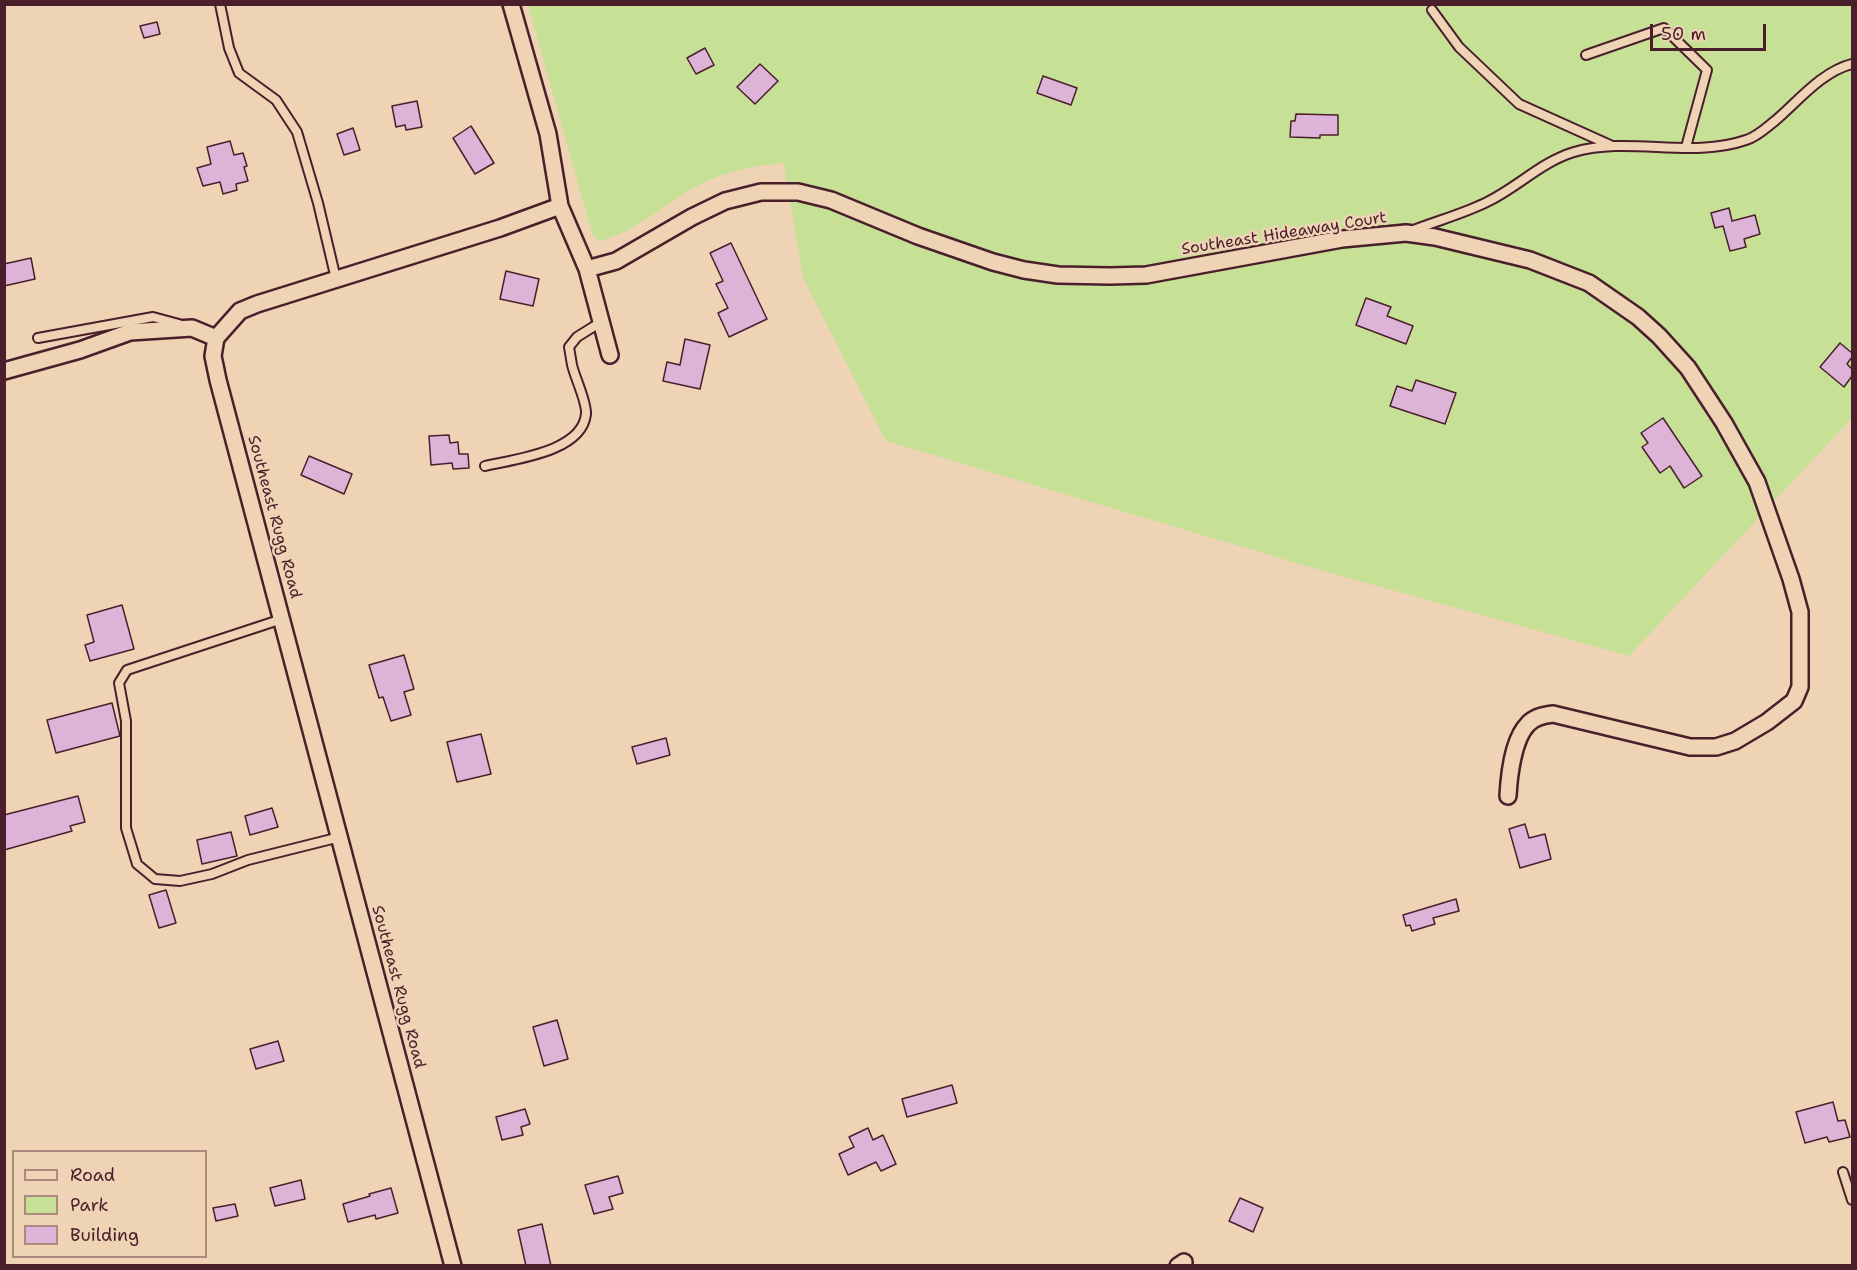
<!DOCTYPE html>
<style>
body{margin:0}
#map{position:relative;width:1857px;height:1270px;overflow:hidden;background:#eed3b5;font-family:"Shantell Sans",sans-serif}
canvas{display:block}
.frame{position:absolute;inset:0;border:6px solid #4a1f2b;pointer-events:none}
.legend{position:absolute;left:12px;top:1150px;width:195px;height:108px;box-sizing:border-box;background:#eed3b5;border:2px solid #ac8b7e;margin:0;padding:8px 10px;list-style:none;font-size:18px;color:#4a1f2b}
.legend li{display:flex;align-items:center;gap:12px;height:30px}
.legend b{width:30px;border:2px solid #ac8b7e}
.scale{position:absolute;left:1650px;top:24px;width:116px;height:27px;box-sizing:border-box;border:3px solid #4a1f2b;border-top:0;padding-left:8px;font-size:18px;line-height:21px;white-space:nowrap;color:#4a1f2b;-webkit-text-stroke:4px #eed3b5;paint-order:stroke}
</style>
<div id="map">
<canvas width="1857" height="1270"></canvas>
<div class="frame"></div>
<ul class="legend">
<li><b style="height:8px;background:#eed3b5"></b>Road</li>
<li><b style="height:16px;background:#c6e096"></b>Park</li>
<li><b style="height:16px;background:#ddb3d8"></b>Building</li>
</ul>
<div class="scale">50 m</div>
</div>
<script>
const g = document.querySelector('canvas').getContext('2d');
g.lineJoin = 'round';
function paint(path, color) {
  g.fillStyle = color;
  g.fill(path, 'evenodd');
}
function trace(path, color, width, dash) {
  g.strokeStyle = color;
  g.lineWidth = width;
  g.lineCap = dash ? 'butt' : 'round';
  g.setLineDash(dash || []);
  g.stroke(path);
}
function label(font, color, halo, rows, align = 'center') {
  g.font = font + ' "Shantell Sans",sans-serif';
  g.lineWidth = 5;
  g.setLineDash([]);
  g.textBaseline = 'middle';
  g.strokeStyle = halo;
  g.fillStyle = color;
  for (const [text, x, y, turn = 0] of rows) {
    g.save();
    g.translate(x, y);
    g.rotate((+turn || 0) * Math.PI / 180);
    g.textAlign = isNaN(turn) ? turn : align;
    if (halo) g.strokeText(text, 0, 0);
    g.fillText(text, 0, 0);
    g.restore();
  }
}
paint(new Path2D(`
 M 528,5 L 1852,5 L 1852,418 L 1629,656 L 1327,572 L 886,441 L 803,278 L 784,163 C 754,166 730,170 703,183 C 665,201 642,230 599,241 L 592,233 Z`), '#c6e096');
const building = new Path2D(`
 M 157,22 L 160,34 L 144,38 L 140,26 Z
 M 705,48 L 714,65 L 696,74 L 687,58 Z
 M 760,64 L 778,81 L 755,104 L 737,87 Z
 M 1043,76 L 1077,88 L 1071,105 L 1037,93 Z
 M 417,101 L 422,127 L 406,130 L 405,125 L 396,127 L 392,106 Z
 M 1296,114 L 1338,115 L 1338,135 L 1320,135 L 1320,138 L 1290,137 L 1291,121 L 1295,121 Z
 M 471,126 L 494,163 L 475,174 L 453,138 Z
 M 353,128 L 360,150 L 344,155 L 337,134 Z
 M 230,141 L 234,155 L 243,153 L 247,166 L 244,167 L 248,181 L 236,184 L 237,190 L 223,194 L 220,182 L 203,186 L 197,168 L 211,164 L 207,147 Z
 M 1729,208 L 1732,221 L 1755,215 L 1760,234 L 1744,239 L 1746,247 L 1730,251 L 1723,226 L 1715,228 L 1711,213 Z
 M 731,243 L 767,319 L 729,337 L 718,313 L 728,308 L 716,284 L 723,281 L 710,253 Z
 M 31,258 L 35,279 L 4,286 L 4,264 Z
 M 506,271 L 539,279 L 533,306 L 500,299 Z
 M 1366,298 L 1391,307 L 1387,316 L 1413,326 L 1406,344 L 1356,325 Z
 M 685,339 L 710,345 L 700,389 L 663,381 L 667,362 L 680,365 Z
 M 1840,343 L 1852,353 L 1852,357 L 1847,364 L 1852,369 L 1852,376 L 1844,387 L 1820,367 Z
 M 1416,380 L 1456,393 L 1445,424 L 1390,406 L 1397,386 L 1412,391 Z
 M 1663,418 L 1702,476 L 1684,488 L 1670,466 L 1660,473 L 1642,447 L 1648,443 L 1641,433 Z
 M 449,435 L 450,443 L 458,442 L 459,454 L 468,454 L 469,468 L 453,469 L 452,463 L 431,465 L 429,436 Z
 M 309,456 L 352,474 L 344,494 L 301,475 Z
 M 122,605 L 134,649 L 90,661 L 85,645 L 94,642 L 87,615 Z
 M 404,655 L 414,689 L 404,692 L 411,715 L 391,721 L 383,697 L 379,698 L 369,665 Z
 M 112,703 L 120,736 L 56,753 L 47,720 Z
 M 481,734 L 491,774 L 457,782 L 447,742 Z
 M 666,738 L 670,755 L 637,764 L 632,747 Z
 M 78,796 L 85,822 L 70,826 L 72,831 L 4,850 L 4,815 Z
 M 272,808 L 278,827 L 250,835 L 245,816 Z
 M 1525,824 L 1529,838 L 1545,834 L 1551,859 L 1520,868 L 1509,829 Z
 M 231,832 L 237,856 L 202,864 L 197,840 Z
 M 166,890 L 176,923 L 159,928 L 149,895 Z
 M 1456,899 L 1459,911 L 1433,918 L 1435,924 L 1412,931 L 1410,925 L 1406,926 L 1403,915 Z
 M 557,1020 L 568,1059 L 544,1066 L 533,1027 Z
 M 278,1041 L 284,1061 L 256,1069 L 250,1049 Z
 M 952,1085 L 957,1103 L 907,1117 L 902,1099 Z
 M 1833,1102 L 1838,1121 L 1845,1120 L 1850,1137 L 1829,1142 L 1827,1137 L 1805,1143 L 1796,1112 Z
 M 525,1109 L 530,1124 L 521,1127 L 523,1135 L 502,1140 L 496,1117 Z
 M 868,1128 L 873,1140 L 883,1135 L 896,1164 L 881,1171 L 876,1162 L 848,1175 L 839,1154 L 854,1147 L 849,1137 Z
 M 618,1176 L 623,1193 L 609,1197 L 613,1209 L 594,1214 L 585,1185 Z
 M 301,1180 L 305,1199 L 275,1206 L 270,1188 Z
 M 391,1188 L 398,1213 L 376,1219 L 375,1215 L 348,1222 L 343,1204 L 370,1196 L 369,1194 Z
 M 1240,1198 L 1263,1208 L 1253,1232 L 1229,1221 Z
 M 235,1204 L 238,1216 L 216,1221 L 213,1208 Z
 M 542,1224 L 551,1266 L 526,1266 L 518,1230 Z`);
paint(building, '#ddb3d8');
trace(building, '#4a1f2b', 1.5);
const lane = new Path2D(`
 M 220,4 L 229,48 L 239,73 L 276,100 L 297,132 L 318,203 L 336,279
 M 1432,10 L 1459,47 L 1519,104 L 1610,145
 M 1586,55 L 1664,28 L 1707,70 L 1686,147
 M 1411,231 C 1436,221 1463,214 1487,202 C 1518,187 1541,162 1574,152 C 1629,136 1691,159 1746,140 C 1757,137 1767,127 1776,120 C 1799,100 1823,71 1852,64
 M 38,338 L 153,317 L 179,324
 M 485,466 C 515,459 582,452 586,414 C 587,402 575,378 572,365 C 571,359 570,353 569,347 L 577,337 L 601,322
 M 282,619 L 127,670 L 119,683 L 126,721 L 126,828 L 137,864 L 155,879 L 180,881 L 212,874 L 248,860 L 340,837
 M 1843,1172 L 1852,1200`);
const street = new Path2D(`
 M 511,4 L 548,134 L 560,206 L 587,269 L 610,355
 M 587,269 L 616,261 L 692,217 L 725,201 L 761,192 L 798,192 L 831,200 L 918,236 L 993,262 L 1024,270 L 1058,275 L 1110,276 L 1146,275 L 1342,239 L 1406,233 L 1435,237 L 1530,260 L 1589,283 L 1638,317 L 1659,336 L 1688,368 L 1724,423 L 1757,482 L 1791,579 L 1800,612 L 1800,687 L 1794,701 L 1767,722 L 1735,741 L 1716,747 L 1690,747 L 1553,714 C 1544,715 1534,717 1528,724 C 1513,739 1509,777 1508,796
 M 4,371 L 80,350 L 130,332 L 192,328 L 216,338
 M 453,1266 L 218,380 L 213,356 L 216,338 L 240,311 L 257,304 L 500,228 L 560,206
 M 1178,1266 L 1184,1262`);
trace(lane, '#4a1f2b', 12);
trace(street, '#4a1f2b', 20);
trace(lane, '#eed3b5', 8);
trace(street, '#eed3b5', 15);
label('16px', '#4a1f2b', '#eed3b5', [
 ["Southeast Hideaway Court",1284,234,-9],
 ["Southeast Rugg Road",274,517,75],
 ["Southeast Rugg Road",398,987,75]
]);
</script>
